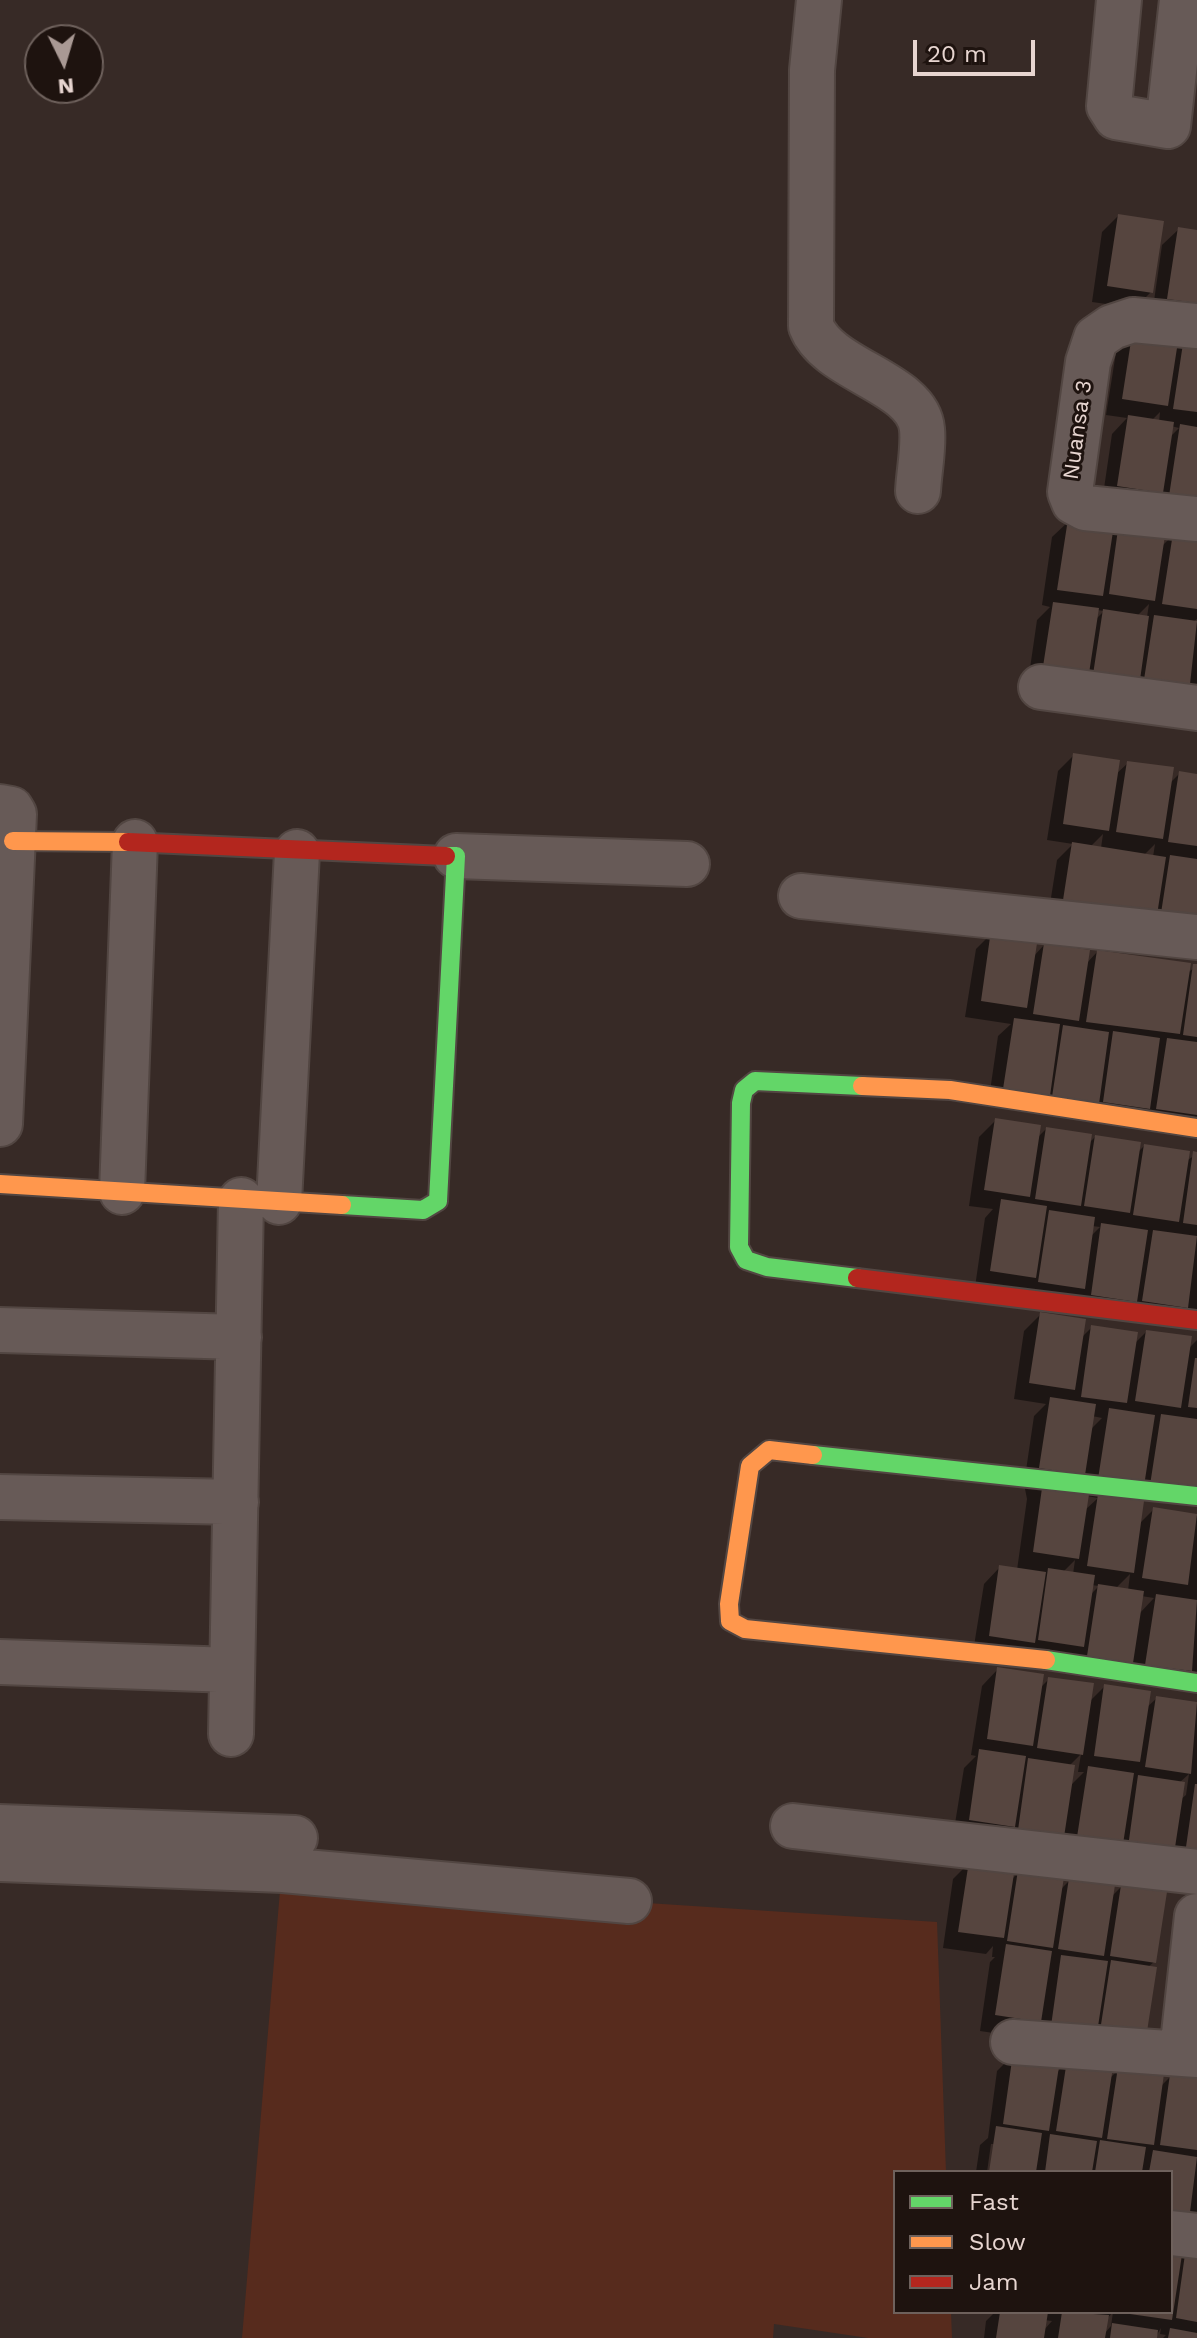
<!DOCTYPE html>
<style>
body{margin:0}
#map{position:relative;width:1197px;height:2338px;overflow:hidden;background:#372a26;font-family:"Work Sans",sans-serif}
canvas{display:block}
.legend{position:absolute;left:893px;top:2170px;width:280px;height:144px;box-sizing:border-box;background:#1e130f;border:2px solid #6e615c;margin:0;padding:10px 14px;list-style:none;font-size:24px;color:#e7d5d0}
.legend li{display:flex;align-items:center;gap:16px;height:40px}
.legend b{width:40px;border:2px solid #6e615c}
.north{position:absolute;left:24px;top:24px;width:80px;height:80px;box-sizing:border-box;background:#1e130f;border:2px solid #6e615c;border-radius:50%;rotate:175deg;font-size:22px;font-weight:700;line-height:32px;text-align:center;color:#e7d5d0}
.north::after{content:'';display:block;margin:auto;width:28px;height:36px;background:#a99994;clip-path:polygon(50% 0,100% 100%,50% 72%,0 100%)}
.scale{position:absolute;left:913px;top:40px;width:122px;height:36px;box-sizing:border-box;border:4px solid #e7d5d0;border-top:0;padding-left:10px;font-size:24px;line-height:28px;white-space:nowrap;color:#e7d5d0;-webkit-text-stroke:6px #1e130f;paint-order:stroke}
</style>
<div id="map">
<canvas width="1197" height="2338"></canvas>
<ul class="legend">
<li><b style="height:10px;background:#63d668"></b>Fast</li>
<li><b style="height:10px;background:#ff974d"></b>Slow</li>
<li><b style="height:10px;background:#b3261e"></b>Jam</li>
</ul>
<div class="north">N</div>
<div class="scale">20 m</div>
</div>
<script>
const g = document.querySelector('canvas').getContext('2d');
g.lineJoin = 'round';
function paint(path, color) {
  g.fillStyle = color;
  g.fill(path, 'evenodd');
}
function trace(path, color, width, dash) {
  g.strokeStyle = color;
  g.lineWidth = width;
  g.lineCap = dash ? 'butt' : 'round';
  g.setLineDash(dash || []);
  g.stroke(path);
}
function label(font, color, halo, rows, align = 'center') {
  g.font = font + ' "Work Sans",sans-serif';
  g.lineWidth = 6;
  g.setLineDash([]);
  g.textBaseline = 'middle';
  g.strokeStyle = halo;
  g.fillStyle = color;
  for (const [text, x, y, turn = 0] of rows) {
    g.save();
    g.translate(x, y);
    g.rotate((+turn || 0) * Math.PI / 180);
    g.textAlign = isNaN(turn) ? turn : align;
    if (halo) g.strokeText(text, 0, 0);
    g.fillText(text, 0, 0);
    g.restore();
  }
}
paint(new Path2D(`
 M 281,1879 L 937,1922 L 946,2172 L 895,2172 L 895,2312 L 951,2312 L 952,2338 L 868,2338 L 774,2324 L 773,2338 L 242,2338 Z`), '#572b1d');
paint(new Path2D(`
 M 1118,216 L 1151,292 L 1135,308 L 1092,302 L 1102,232 Z
 M 1179,229 L 1197,232 L 1197,319 L 1152,315 L 1162,245 Z
 M 1134,330 L 1174,349 L 1185,339 L 1197,341 L 1197,518 L 1102,502 L 1112,434 L 1127,418 L 1106,415 L 1117,346 ZM 1160,412 L 1159,422 L 1151,421 ZM 1171,426 L 1179,428 L 1170,437 Z
 M 1069,521 L 1119,524 L 1161,547 L 1173,535 L 1197,538 L 1197,619 L 1193,622 L 1197,623 L 1197,712 L 1027,689 L 1037,620 L 1050,607 L 1042,605 L 1052,537 ZM 1149,604 L 1147,617 L 1137,616 ZM 1097,610 L 1104,611 L 1095,620 Z
 M 1074,755 L 1115,775 L 1128,763 L 1170,783 L 1180,773 L 1197,776 L 1197,938 L 1046,929 L 1057,860 L 1073,844 L 1047,840 L 1058,771 ZM 1103,834 L 1101,848 L 1090,847 ZM 1155,844 L 1153,857 L 1144,855 Z
 M 992,933 L 1033,957 L 1044,945 L 1086,964 L 1097,952 L 1187,973 L 1197,966 L 1197,1134 L 988,1105 L 998,1036 L 1011,1024 L 965,1017 L 976,949 Z
 M 996,1120 L 1037,1138 L 1046,1129 L 1088,1144 L 1095,1137 L 1137,1153 L 1144,1146 L 1186,1161 L 1197,1154 L 1197,1327 L 975,1287 L 985,1218 L 993,1209 L 969,1206 L 979,1137 ZM 1092,1226 L 1100,1227 L 1090,1237 Z
 M 1041,1314 L 1081,1338 L 1092,1327 L 1134,1344 L 1146,1332 L 1188,1349 L 1197,1340 L 1197,1476 L 1142,1502 L 1139,1524 L 1154,1509 L 1197,1516 L 1197,1693 L 973,1652 L 984,1584 L 1000,1567 L 1017,1570 L 1027,1499 L 1024,1484 L 1034,1416 L 1046,1404 L 1014,1399 L 1024,1331 ZM 1092,1416 L 1102,1418 L 1090,1430 ZM 1087,1496 L 1098,1498 L 1084,1511 ZM 1075,1560 L 1073,1574 L 1063,1572 ZM 1130,1574 L 1128,1591 L 1115,1589 ZM 1091,1585 L 1099,1586 L 1090,1595 ZM 1141,1596 L 1154,1598 L 1139,1614 Z
 M 998,1669 L 1040,1688 L 1049,1679 L 1089,1702 L 1105,1686 L 1146,1708 L 1157,1698 L 1197,1704 L 1197,1874 L 1062,1853 L 1065,1833 L 1046,1852 L 953,1836 L 964,1768 L 976,1756 L 971,1755 L 982,1686 ZM 1081,1754 L 1078,1772 L 1084,1772 L 1069,1787 L 1069,1766 ZM 1189,1774 L 1186,1795 L 1180,1800 L 1179,1783 Z
 M 969,1863 L 1011,1880 L 1019,1872 L 1060,1890 L 1070,1880 L 1111,1897 L 1121,1887 L 1154,1962 L 1148,1967 L 1128,2053 L 980,2031 L 990,1962 L 995,1957 L 992,1957 L 993,1946 L 986,1954 L 943,1948 L 953,1879 Z
 M 1013,2055 L 1055,2074 L 1067,2062 L 1109,2079 L 1119,2069 L 1161,2086 L 1171,2076 L 1197,2080 L 1197,2338 L 1163,2338 L 1166,2335 L 1160,2334 L 1161,2328 L 1155,2338 L 984,2338 L 986,2321 L 995,2312 L 1171,2312 L 1171,2172 L 991,2172 L 995,2144 L 991,2144 L 987,2172 L 976,2172 L 980,2145 L 988,2138 L 997,2071 ZM 1113,2312 L 1111,2326 L 1104,2334 L 1106,2320 ZM 1044,2320 L 1052,2321 L 1043,2331 Z`), '#0007');
paint(new Path2D(`
 M 1118,214 L 1164,221 L 1153,293 L 1107,286 Z
 M 1178,227 L 1197,230 L 1197,303 L 1167,299 Z
 M 1133,328 L 1179,335 L 1168,406 L 1122,399 Z
 M 1184,337 L 1197,339 L 1197,412 L 1173,409 Z
 M 1128,415 L 1174,422 L 1163,493 L 1117,486 Z
 M 1180,424 L 1197,427 L 1197,500 L 1169,496 Z
 M 1068,519 L 1114,525 L 1103,596 L 1057,590 Z
 M 1119,522 L 1166,529 L 1155,601 L 1109,594 Z
 M 1173,533 L 1197,536 L 1197,609 L 1162,604 Z
 M 1053,602 L 1099,608 L 1088,680 L 1042,673 Z
 M 1103,609 L 1149,616 L 1139,687 L 1092,681 Z
 M 1154,615 L 1197,621 L 1189,693 L 1143,686 Z
 M 1073,753 L 1120,760 L 1109,831 L 1063,824 Z
 M 1127,761 L 1174,767 L 1163,839 L 1116,832 Z
 M 1179,771 L 1197,774 L 1197,846 L 1168,842 Z
 M 1072,842 L 1166,857 L 1155,928 L 1061,913 Z
 M 1170,855 L 1197,859 L 1197,932 L 1159,926 Z
 M 991,930 L 1038,937 L 1027,1008 L 981,1001 Z
 M 1044,943 L 1090,950 L 1079,1021 L 1033,1014 Z
 M 1097,950 L 1191,963 L 1180,1034 L 1086,1022 Z
 M 1193,964 L 1197,964 L 1197,1037 L 1183,1035 Z
 M 1014,1018 L 1060,1024 L 1050,1096 L 1003,1089 Z
 M 1063,1025 L 1109,1032 L 1099,1104 L 1052,1097 Z
 M 1113,1031 L 1160,1038 L 1150,1109 L 1103,1102 Z
 M 1167,1038 L 1197,1042 L 1197,1115 L 1156,1109 Z
 M 995,1118 L 1041,1125 L 1030,1197 L 984,1190 Z
 M 1046,1127 L 1092,1134 L 1081,1206 L 1035,1199 Z
 M 1095,1135 L 1141,1142 L 1130,1213 L 1084,1206 Z
 M 1144,1144 L 1190,1151 L 1179,1222 L 1133,1215 Z
 M 1193,1151 L 1197,1152 L 1197,1225 L 1183,1223 Z
 M 1001,1199 L 1047,1206 L 1036,1278 L 990,1271 Z
 M 1049,1210 L 1095,1217 L 1085,1289 L 1038,1282 Z
 M 1101,1223 L 1148,1230 L 1137,1302 L 1091,1295 Z
 M 1153,1230 L 1197,1236 L 1188,1308 L 1142,1301 Z
 M 1040,1312 L 1086,1319 L 1075,1390 L 1029,1383 Z
 M 1091,1325 L 1138,1332 L 1127,1403 L 1081,1397 Z
 M 1146,1330 L 1192,1336 L 1181,1408 L 1135,1401 Z
 M 1195,1358 L 1197,1358 L 1197,1408 L 1188,1407 Z
 M 1050,1397 L 1096,1404 L 1085,1475 L 1039,1468 Z
 M 1109,1408 L 1155,1415 L 1144,1486 L 1098,1479 Z
 M 1161,1414 L 1197,1419 L 1197,1492 L 1150,1485 Z
 M 1043,1481 L 1090,1488 L 1079,1559 L 1033,1552 Z
 M 1098,1494 L 1144,1501 L 1134,1573 L 1087,1566 Z
 M 1153,1507 L 1197,1514 L 1188,1585 L 1142,1578 Z
 M 999,1565 L 1046,1572 L 1035,1643 L 989,1636 Z
 M 1048,1568 L 1095,1575 L 1084,1647 L 1038,1640 Z
 M 1098,1584 L 1144,1591 L 1133,1663 L 1087,1656 Z
 M 1156,1594 L 1197,1600 L 1192,1671 L 1145,1665 Z
 M 997,1667 L 1044,1674 L 1033,1746 L 987,1739 Z
 M 1048,1677 L 1094,1683 L 1083,1755 L 1037,1748 Z
 M 1104,1684 L 1151,1691 L 1140,1762 L 1094,1756 Z
 M 1156,1696 L 1197,1702 L 1191,1774 L 1145,1767 Z
 M 979,1749 L 1026,1756 L 1015,1827 L 969,1820 Z
 M 1028,1758 L 1075,1765 L 1064,1837 L 1018,1830 Z
 M 1088,1766 L 1134,1773 L 1123,1844 L 1077,1837 Z
 M 1138,1775 L 1185,1782 L 1174,1854 L 1128,1847 Z
 M 1195,1784 L 1197,1784 L 1197,1856 L 1185,1854 Z
 M 969,1861 L 1015,1867 L 1004,1938 L 958,1932 Z
 M 1018,1870 L 1064,1877 L 1053,1948 L 1007,1941 Z
 M 1069,1878 L 1115,1885 L 1104,1956 L 1058,1949 Z
 M 1121,1885 L 1167,1892 L 1156,1963 L 1110,1956 Z
 M 1006,1944 L 1052,1951 L 1041,2022 L 995,2015 Z
 M 1061,1955 L 1108,1961 L 1097,2033 L 1051,2026 Z
 M 1111,1960 L 1157,1967 L 1146,2038 L 1100,2031 Z
 M 1013,2053 L 1060,2060 L 1049,2131 L 1003,2124 Z
 M 1067,2060 L 1113,2067 L 1102,2138 L 1056,2131 Z
 M 1118,2067 L 1164,2074 L 1154,2145 L 1107,2139 Z
 M 1170,2074 L 1197,2078 L 1197,2150 L 1160,2145 Z
 M 996,2126 L 1042,2133 L 1036,2172 L 989,2172 Z
 M 1050,2134 L 1097,2141 L 1092,2172 L 1045,2172 Z
 M 1100,2140 L 1146,2147 L 1142,2172 L 1095,2172 Z
 M 1153,2150 L 1197,2157 L 1188,2228 L 1171,2226 L 1171,2172 L 1149,2172 Z
 M 1171,2247 L 1183,2248 L 1172,2320 L 1130,2314 L 1171,2312 Z
 M 1186,2247 L 1197,2248 L 1197,2322 L 1176,2318 Z
 M 1000,2312 L 1048,2312 L 1044,2338 L 996,2338 Z
 M 1062,2312 L 1109,2315 L 1105,2338 L 1058,2338 Z
 M 1112,2323 L 1158,2330 L 1157,2338 L 1110,2338 Z
 M 1170,2328 L 1197,2333 L 1197,2338 L 1168,2338 Z`), '#56453f');
const street = new Path2D(`
 M 819,0 L 812,70 L 811,326 C 828,371 918,382 922,429 C 924,448 919,471 918,491
 M 1119,0 L 1109,106 L 1116,117 L 1168,126 L 1182,0
 M 1197,326 L 1133,320 L 1112,327 L 1096,338 L 1088,362 L 1070,492 L 1074,502 L 1085,508 L 1197,519
 M 1041,687 L 1197,708
 M 0,807 L 11,809 L 14,814 L 0,1124
 M 456,856 L 687,864
 M 801,896 L 1197,937
 M 122,1192 L 135,842
 M 279,1202 L 297,852
 M 0,1330 L 239,1337
 M 0,1497 L 236,1502
 M 0,1662 L 232,1670
 M 231,1734 L 241,1200
 M 793,1826 L 1197,1872
 M 0,1827 L 295,1838
 M 0,1859 L 283,1870 L 629,1901
 M 1013,2042 L 1197,2055
 M 1182,2052 L 1197,1916
 M 1171,2233 L 1197,2236`);
const fast = new Path2D(`
 M 342,1205 L 423,1210 L 438,1201 L 456,856 L 446,856
 M 857,1278 L 767,1267 L 746,1260 L 739,1247 L 741,1103 L 744,1090 L 755,1081 L 862,1086
 M 813,1455 L 1197,1496
 M 1046,1660 L 1197,1683`);
const slow = new Path2D(`
 M 13,841 L 128,842
 M 862,1086 L 950,1090 L 1197,1128
 M 0,1184 L 342,1205
 M 813,1455 L 769,1450 L 750,1466 L 729,1604 L 730,1621 L 745,1629 L 1046,1660`);
const jam = new Path2D(`
 M 128,842 L 446,856
 M 857,1278 L 1197,1320`);
trace(street, '#524642', 48);
trace(fast, '#524642', 22);
trace(slow, '#524642', 22);
trace(jam, '#524642', 22);
trace(street, '#675a57', 44);
trace(fast, '#63d668', 18);
trace(slow, '#ff974d', 18);
trace(jam, '#b3261e', 18);
label('22px', '#e7d5d0', '#1e130f', [
 ["Nuansa 3",1078,430,-82]
]);
</script>
